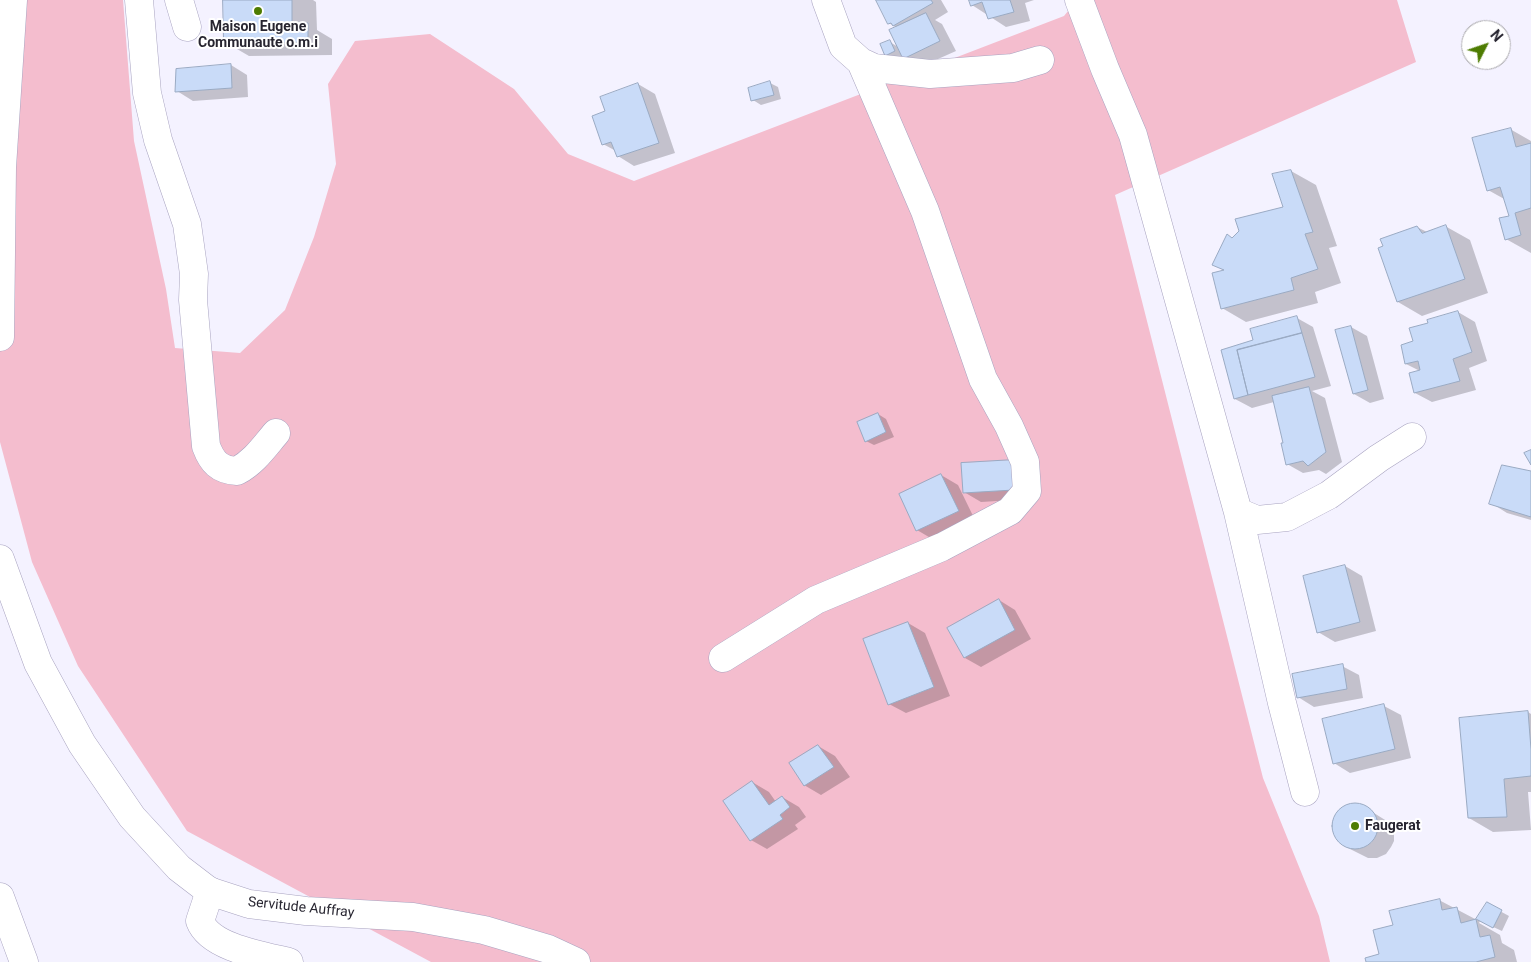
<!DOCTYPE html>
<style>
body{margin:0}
#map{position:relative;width:1531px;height:962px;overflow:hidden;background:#f4f2ff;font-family:Roboto,sans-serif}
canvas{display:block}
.north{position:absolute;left:1461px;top:20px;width:50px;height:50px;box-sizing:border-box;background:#fff;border:1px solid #a9a8ac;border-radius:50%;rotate:49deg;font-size:14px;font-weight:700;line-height:20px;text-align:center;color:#272530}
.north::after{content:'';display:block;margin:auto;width:18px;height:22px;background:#4e7c02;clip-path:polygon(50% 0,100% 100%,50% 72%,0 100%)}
</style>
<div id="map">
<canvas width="1531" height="962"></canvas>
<div class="north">N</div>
</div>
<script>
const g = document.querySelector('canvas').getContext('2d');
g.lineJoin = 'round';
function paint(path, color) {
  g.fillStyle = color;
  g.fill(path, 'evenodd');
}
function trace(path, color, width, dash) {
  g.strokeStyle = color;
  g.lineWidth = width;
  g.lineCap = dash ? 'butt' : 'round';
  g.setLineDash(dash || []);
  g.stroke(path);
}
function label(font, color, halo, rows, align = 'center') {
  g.font = font + ' Roboto,sans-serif';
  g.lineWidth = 4;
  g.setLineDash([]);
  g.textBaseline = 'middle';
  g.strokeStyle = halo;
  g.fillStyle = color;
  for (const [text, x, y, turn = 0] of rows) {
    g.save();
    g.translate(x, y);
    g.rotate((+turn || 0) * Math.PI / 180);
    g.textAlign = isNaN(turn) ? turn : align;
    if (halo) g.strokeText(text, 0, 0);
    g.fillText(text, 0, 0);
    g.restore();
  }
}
paint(new Path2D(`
 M 0,0 L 123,0 L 134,141 L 166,289 L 175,348 L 240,353 L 285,310 L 314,237 L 336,164 L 328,84 L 355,41 L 430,34 L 514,89 L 568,154 L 634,181 L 1064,16 L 1077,0 L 1397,0 L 1416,62 L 1115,195 L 1263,778 L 1319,916 L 1330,962 L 431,962 L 187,831 L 78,666 L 32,562 L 0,442 Z`), '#f4bdce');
paint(new Path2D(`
 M 224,0 L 313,0 L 316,2 L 317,30 L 332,39 L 332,55 L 249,56 L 225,42 Z
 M 877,0 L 941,0 L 948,12 L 935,20 L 942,24 L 956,51 L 920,67 L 903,56 L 894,60 L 886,55 L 890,42 L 898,47 L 897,28 L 889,23 Z
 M 970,0 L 1034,0 L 1025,3 L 1030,21 L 1006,27 L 972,5 Z
 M 231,65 L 247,75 L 248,97 L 193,101 L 177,91 Z
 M 770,83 L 778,87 L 781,99 L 761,105 L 753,100 Z
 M 638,84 L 655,94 L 675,153 L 634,166 L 618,156 L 616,151 L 603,144 L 606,112 Z
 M 1510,129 L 1531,141 L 1531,253 L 1506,239 L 1510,217 L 1506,200 L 1488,190 Z
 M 1291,171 L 1316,185 L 1337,246 L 1329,248 L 1341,283 L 1315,292 L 1318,303 L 1246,322 L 1222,308 L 1225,271 L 1214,265 L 1233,239 L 1284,207 Z
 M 1445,226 L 1470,240 L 1488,293 L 1422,316 L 1398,302 L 1417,227 L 1427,232 Z
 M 1458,312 L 1475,322 L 1487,361 L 1469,368 L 1476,390 L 1432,402 L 1415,393 L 1410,374 L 1420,371 L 1406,364 L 1414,341 Z
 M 1297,318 L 1313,327 L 1331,386 L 1312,391 L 1325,398 L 1342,462 L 1326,474 L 1319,470 L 1303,473 L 1287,464 L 1284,444 L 1274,402 L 1252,408 L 1235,399 L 1255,341 Z
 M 1351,327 L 1367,336 L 1384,399 L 1370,403 L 1354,394 Z
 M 878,414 L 886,419 L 894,437 L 874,445 L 866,441 Z
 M 962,464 L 1030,499 L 981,502 L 964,492 Z
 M 1531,473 L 1531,520 L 1507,513 L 1491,503 Z
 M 941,475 L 958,485 L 975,520 L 934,540 L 917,530 Z
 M 1345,566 L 1362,576 L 1376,631 L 1335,642 L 1318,632 Z
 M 999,600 L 1015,610 L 1031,639 L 981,667 L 965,658 Z
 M 908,623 L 925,633 L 950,696 L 906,713 L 889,704 Z
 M 1342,666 L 1359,675 L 1363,698 L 1314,707 L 1298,697 Z
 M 1384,706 L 1401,715 L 1411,758 L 1350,773 L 1334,763 Z
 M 1528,712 L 1531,714 L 1531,792 L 1528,792 L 1531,830 L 1493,832 L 1469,818 Z
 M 818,746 L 835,756 L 850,777 L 821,795 L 804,785 Z
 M 752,782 L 769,792 L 776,802 L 782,797 L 799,807 L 806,817 L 795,825 L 798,829 L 767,849 L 751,840 Z
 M 1350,805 L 1361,805 L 1390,823 L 1394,831 L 1394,841 L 1391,847 L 1386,854 L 1377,858 L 1368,858 L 1344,846 L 1337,840 L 1332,824 L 1336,814 L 1341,809 Z
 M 1439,900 L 1477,920 L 1487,904 L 1509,916 L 1502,931 L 1480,921 L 1479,923 L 1500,935 L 1502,943 L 1514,950 L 1517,962 L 1367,962 L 1381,955 L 1394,926 Z`), '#0003');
const building = new Path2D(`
 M 223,0 L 292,0 L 292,22 L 308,23 L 308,42 L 224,43 Z
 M 876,0 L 931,0 L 933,3 L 893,26 L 891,23 L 888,24 Z
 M 969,0 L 1010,0 L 1014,12 L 988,19 L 982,2 L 971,6 Z
 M 926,13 L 940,41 L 903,59 L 889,30 Z
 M 890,40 L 895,51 L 885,56 L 880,44 Z
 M 231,64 L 232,88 L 175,92 L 176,69 Z
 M 770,81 L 774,95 L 751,101 L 748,88 Z
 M 638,83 L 659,143 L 617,157 L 611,142 L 602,145 L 592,116 L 605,111 L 600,97 Z
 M 1511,128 L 1516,147 L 1531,143 L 1531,208 L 1515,213 L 1521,235 L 1505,240 L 1499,218 L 1509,216 L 1500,187 L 1487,191 L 1472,138 Z
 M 1291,170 L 1313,232 L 1305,234 L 1318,269 L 1291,278 L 1294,290 L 1221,309 L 1212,273 L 1224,270 L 1212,265 L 1227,234 L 1232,238 L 1239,231 L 1235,219 L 1283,207 L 1272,174 Z
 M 1446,225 L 1465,279 L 1397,302 L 1378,248 L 1383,246 L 1380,239 L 1417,226 L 1422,233 Z
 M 1458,311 L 1472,352 L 1453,359 L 1460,381 L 1414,393 L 1409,373 L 1420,370 L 1418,361 L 1405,364 L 1401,345 L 1413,341 L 1409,328 L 1428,323 L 1427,320 Z
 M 1297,316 L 1302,333 L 1237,350 L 1248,395 L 1234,399 L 1221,350 L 1253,340 L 1250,329 Z
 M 1351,326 L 1368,390 L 1353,394 L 1335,330 Z
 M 1302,333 L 1315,377 L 1248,395 L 1237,350 Z
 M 1309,387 L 1326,452 L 1308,466 L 1303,461 L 1286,465 L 1281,443 L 1283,443 L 1272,396 Z
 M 878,413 L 886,432 L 865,442 L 857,422 Z
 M 1531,450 L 1531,465 L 1524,453 Z
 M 1010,460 L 1012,461 L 1014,490 L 963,493 L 961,463 Z
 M 1502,465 L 1531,471 L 1531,517 L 1489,504 Z
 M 941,474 L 959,511 L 916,531 L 899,494 Z
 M 1345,565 L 1360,622 L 1317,633 L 1303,576 Z
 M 999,599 L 1015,630 L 964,658 L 947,628 Z
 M 908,622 L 934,687 L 888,705 L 863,639 Z
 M 1343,664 L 1347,689 L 1297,698 L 1292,674 Z
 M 1384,704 L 1395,749 L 1333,764 L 1322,719 Z
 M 1528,711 L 1531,749 L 1531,776 L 1504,779 L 1507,817 L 1468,818 L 1459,718 Z
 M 818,745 L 834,767 L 804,786 L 789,763 Z
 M 752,781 L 769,805 L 782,796 L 790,807 L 780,815 L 783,819 L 750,841 L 723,801 Z
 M1332 826a23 23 0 1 1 46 0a23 23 0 1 1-46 0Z
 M 1440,899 L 1442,910 L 1457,907 L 1461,923 L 1476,919 L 1480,937 L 1490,935 L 1495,957 L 1476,962 L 1366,962 L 1365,958 L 1379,954 L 1373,930 L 1393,925 L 1389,911 Z
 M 1487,902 L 1502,910 L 1493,928 L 1476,919 Z`);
paint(building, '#c9dbf8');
trace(building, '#9aaac3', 1);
const minor = new Path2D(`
 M 139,0 L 147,93 L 158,140 L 187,224 L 194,274 L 193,300 L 206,446 C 212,462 219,470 237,471 C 254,462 264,447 276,433
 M 179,0 L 187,27
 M 826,0 L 843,46 L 861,62 L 874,68 L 930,74 L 1013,68 L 1040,60
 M 1079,0 L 1105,69 L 1133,135 L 1238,512 L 1257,520 L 1287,517 L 1329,495 L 1379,458 L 1412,437
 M 0,337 L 2,167 L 13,0
 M 1238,512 L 1282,703 L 1305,792
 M 723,658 L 816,600 L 942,547 L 1010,511 L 1027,491 L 1025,462 L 1009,426 L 983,379 L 925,211 L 861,62
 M 210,891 L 200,921 C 210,948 264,956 289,962
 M 0,897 L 24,962`);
const tertiary = new Path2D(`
 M 0,559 L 38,663 L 82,744 L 132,817 L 179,868 L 209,891 L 249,904 L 306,911 L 413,917 L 484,930 L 548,949 L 576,962`);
trace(minor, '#a8a3c0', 29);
trace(tertiary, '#a8a3c0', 29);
trace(minor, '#fff', 28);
trace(tertiary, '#fff', 28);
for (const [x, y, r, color] of [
 [258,11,5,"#4e7c02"],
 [1355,826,5,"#4e7c02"]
]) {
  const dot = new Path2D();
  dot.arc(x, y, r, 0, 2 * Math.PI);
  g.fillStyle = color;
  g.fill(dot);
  trace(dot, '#fff', 2);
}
label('bold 14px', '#272530', '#fff', [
 ["Maison Eugene",258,27],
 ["Communaute o.m.i",258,43],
 ["Faugerat",1365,826,"left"]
]);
label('14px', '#272530', '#fff', [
 ["Servitude Auffray",301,908,6]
]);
</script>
